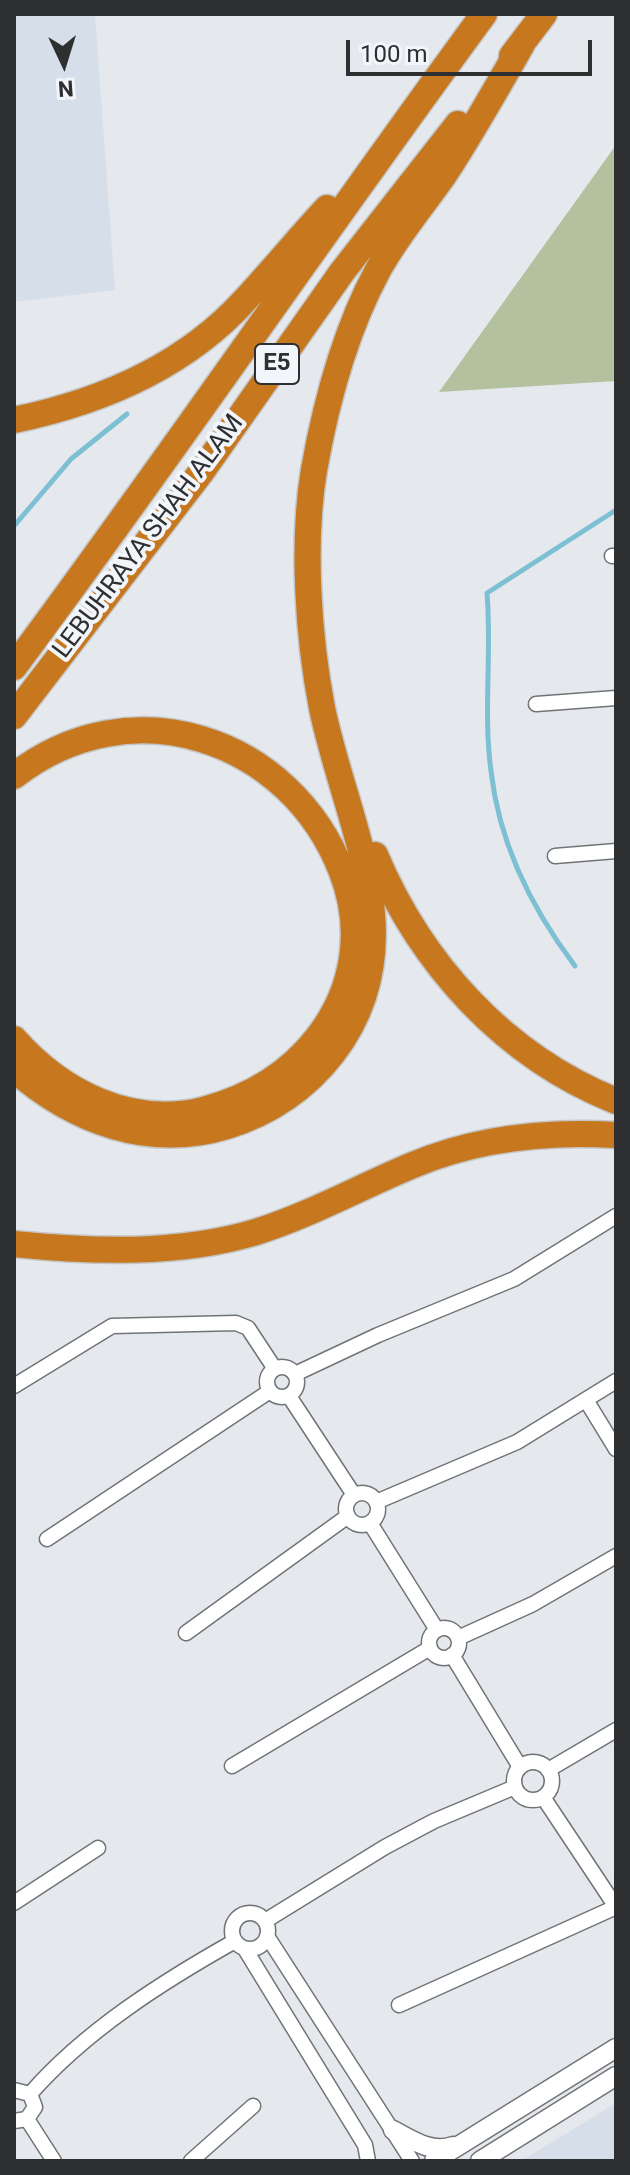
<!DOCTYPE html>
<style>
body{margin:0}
#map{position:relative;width:630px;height:2175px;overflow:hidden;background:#e5e8ec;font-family:Roboto,sans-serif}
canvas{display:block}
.frame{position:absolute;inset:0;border:16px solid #2e2f31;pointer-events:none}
.north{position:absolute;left:24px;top:24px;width:80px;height:80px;-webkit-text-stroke:6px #f2f5fa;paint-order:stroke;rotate:176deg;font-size:22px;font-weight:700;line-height:32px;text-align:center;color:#2e2f31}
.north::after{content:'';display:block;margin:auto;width:28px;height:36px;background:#2e2f31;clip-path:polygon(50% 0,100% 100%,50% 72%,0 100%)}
.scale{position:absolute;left:346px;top:40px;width:246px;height:36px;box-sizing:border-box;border:4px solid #2e2f31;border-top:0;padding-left:10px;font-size:24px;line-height:28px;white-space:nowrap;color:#2e2f31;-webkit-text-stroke:6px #f2f5fa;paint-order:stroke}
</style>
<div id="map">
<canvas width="630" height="2175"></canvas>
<div class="frame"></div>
<div class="north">N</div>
<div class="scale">100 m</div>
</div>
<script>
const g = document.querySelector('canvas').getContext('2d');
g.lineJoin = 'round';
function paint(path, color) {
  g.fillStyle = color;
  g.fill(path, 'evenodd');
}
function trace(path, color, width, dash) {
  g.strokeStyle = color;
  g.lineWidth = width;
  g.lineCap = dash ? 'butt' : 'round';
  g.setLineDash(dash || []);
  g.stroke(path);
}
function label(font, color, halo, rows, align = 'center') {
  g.font = font + ' Roboto,sans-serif';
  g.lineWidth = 8;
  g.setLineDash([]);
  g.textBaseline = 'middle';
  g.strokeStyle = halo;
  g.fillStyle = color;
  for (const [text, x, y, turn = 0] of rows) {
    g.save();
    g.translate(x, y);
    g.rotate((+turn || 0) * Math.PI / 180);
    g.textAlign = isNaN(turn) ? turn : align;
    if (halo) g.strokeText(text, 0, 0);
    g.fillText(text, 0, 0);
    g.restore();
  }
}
paint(new Path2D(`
 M 14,14 L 95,14 L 115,290 L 14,302 Z
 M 616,2103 L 616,2161 L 521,2161 Z`), '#d6dfe9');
paint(new Path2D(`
 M 616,145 L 616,381 L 439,392 Z`), '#b3c19e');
trace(new Path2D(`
 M 14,526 L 71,459 L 127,414
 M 575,966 C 532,909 499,843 491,771 C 483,713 492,652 487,593 L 616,510`), '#7dc0d3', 5);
const minor = new Path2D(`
 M 612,556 L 616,556
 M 536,704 L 616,698
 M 555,856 L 616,851
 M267 1382a15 15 0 1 1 30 0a15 15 0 1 1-30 0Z
 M 295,1374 L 378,1335 L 514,1279 L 616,1216
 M 14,1386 L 112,1326 L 236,1323 L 248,1328 L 275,1369
 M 289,1396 L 354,1495
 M 586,1400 L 616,1449
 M346 1509a16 16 0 1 1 32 0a16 16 0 1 1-32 0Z
 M 376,1502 L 517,1442 L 616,1381
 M 370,1523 L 437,1630
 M 47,1539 L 270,1391
 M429 1643a15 15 0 1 1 30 0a15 15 0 1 1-30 0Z
 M 186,1633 L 348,1516
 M 458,1638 L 533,1604 L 616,1556
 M 452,1655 L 520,1767
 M514 1781a19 19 0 1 1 38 0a19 19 0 1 1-38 0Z
 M 232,1766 L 430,1648
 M 548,1770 L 616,1730
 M 543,1797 L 616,1907
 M 14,1903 L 98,1848
 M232 1931a18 18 0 1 1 36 0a18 18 0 1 1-36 0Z
 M 265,1921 L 385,1847 L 434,1821 L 515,1787
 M 267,1936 L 412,2161
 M 245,1949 L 365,2145 L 368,2161
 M 399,2005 L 616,1907
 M 14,2090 L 30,2094 L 35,2107 L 27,2119 L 14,2121
 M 30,2094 C 85,2031 162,1982 235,1941
 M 27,2119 L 54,2161
 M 191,2161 L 253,2106`);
const tertiary = new Path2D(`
 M 393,2130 C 412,2140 432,2154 453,2146
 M 434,2161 L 616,2048
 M 480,2161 L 616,2076`);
const motorway = new Path2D(`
 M 512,56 L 544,14
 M 14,420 C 101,402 184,367 245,300 C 273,270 299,238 327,208
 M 14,667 C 174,452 325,230 484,14
 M 14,716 L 202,471 L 342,272 L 458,124
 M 14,776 C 130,685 290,737 342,872 C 364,929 355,989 318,1037 C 288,1076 249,1098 203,1110 C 130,1128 61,1092 14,1039
 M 375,855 C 421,964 504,1056 616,1101
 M 14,1069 C 73,1121 149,1150 227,1126 C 269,1113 306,1088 333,1053 C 417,943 346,825 322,708 C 308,636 302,542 314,470 C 326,402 345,331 378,270 C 396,237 422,206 444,175 C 472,132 497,88 522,44
 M 14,1244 C 93,1252 179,1255 256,1232 C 310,1215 360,1187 413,1165 C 477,1138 547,1131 616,1135`);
trace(minor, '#717477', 17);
trace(tertiary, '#717477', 21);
trace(motorway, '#c4c5c5', 29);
trace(minor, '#fff', 14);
trace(tertiary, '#fff', 18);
trace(motorway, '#c7771d', 26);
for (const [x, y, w] of [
 [277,364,44]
]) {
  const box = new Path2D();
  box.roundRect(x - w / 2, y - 20, w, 40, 6);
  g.fillStyle = '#f2f5fa';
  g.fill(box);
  trace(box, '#2e2f31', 2);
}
label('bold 24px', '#2e2f31', null, [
 ["E5",277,364]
]);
label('26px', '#2e2f31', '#f2f5fa', [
 ["LEBUHRAYA SHAH ALAM",149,537,-53]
]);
</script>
